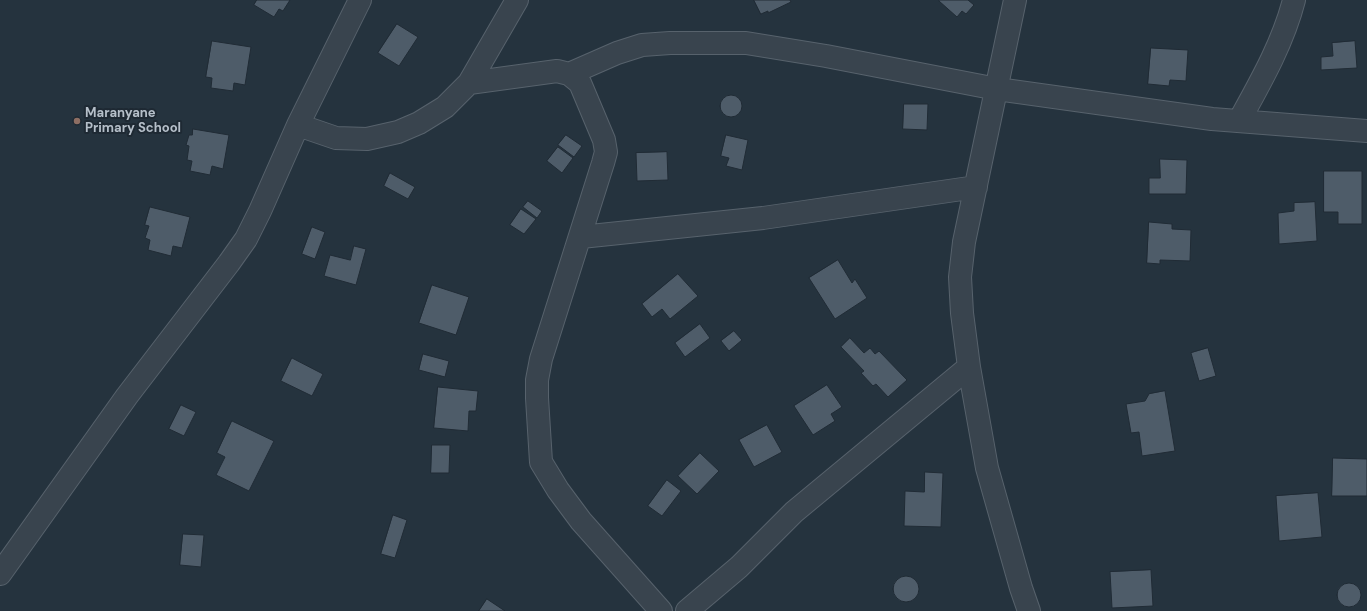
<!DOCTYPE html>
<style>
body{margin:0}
canvas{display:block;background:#25333e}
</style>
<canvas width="1367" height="611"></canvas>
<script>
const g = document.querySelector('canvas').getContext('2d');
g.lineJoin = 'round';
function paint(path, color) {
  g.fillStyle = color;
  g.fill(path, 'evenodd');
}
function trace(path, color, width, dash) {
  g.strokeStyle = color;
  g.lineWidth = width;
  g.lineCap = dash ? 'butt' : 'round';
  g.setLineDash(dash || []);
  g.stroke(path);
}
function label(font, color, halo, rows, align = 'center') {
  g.font = font + ' "DM Sans",sans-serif';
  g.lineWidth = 4;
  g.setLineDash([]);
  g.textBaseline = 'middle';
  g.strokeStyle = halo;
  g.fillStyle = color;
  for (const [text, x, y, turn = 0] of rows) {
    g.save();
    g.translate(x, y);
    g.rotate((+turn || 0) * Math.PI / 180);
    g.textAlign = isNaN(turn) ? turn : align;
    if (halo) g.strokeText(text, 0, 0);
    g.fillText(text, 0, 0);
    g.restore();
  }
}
const building = new Path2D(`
 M 257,0 L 290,0 L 283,11 L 279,9 L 274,17 L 254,5 Z
 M 754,0 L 790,0 L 791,2 L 768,13 L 768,11 L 761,14 Z
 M 940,0 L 968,0 L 974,5 L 966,14 L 962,11 L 957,17 L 939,1 Z
 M 397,24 L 418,37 L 399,66 L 378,53 Z
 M 212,41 L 251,47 L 245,85 L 234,83 L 233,91 L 211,88 L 212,78 L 206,77 Z
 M 1355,41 L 1357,68 L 1321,70 L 1321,57 L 1333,56 L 1332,43 Z
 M 1151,48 L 1188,50 L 1186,81 L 1170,80 L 1169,86 L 1148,84 Z
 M720 106a11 11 0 1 1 22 0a11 11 0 1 1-22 0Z
 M 904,104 L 928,104 L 927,130 L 903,129 Z
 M 193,129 L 229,135 L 223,169 L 212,166 L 210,175 L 190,171 L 192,161 L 187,160 L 189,146 L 186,145 L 189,135 L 192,135 Z
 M 566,135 L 582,146 L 574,157 L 558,145 Z
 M 726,135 L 748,140 L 742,170 L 726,166 L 729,158 L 721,156 Z
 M 558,147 L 573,158 L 562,173 L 547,161 Z
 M 667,152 L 668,180 L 637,181 L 636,153 Z
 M 1160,159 L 1187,160 L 1186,194 L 1149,194 L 1149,178 L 1160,178 Z
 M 1324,171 L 1362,171 L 1362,224 L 1338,224 L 1338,212 L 1324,212 Z
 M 390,173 L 415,187 L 408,199 L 384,186 Z
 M 528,201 L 542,211 L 537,218 L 523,207 Z
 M 1315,202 L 1317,241 L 1279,244 L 1278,213 L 1294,211 L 1294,203 Z
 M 150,207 L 190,217 L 182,248 L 173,246 L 171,256 L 148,250 L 150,240 L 145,238 L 149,226 L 145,225 Z
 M 521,209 L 536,219 L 524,234 L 510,225 Z
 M 1149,222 L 1172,224 L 1172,229 L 1191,230 L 1190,261 L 1160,260 L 1160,264 L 1147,263 Z
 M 312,227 L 325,232 L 315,259 L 302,254 Z
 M 354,246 L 366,249 L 356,285 L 324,276 L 330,255 L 350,260 Z
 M 838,260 L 852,283 L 855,279 L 867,298 L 835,319 L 809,278 Z
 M 678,274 L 698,296 L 670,319 L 662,309 L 652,317 L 642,304 Z
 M 432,285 L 469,297 L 456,335 L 419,323 Z
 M 700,324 L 710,338 L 685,357 L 675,343 Z
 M 734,331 L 742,340 L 729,351 L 721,341 Z
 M 850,338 L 864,353 L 870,348 L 875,354 L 879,351 L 907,380 L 888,397 L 876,384 L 873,386 L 861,373 L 864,371 L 841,347 Z
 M 1208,348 L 1216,376 L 1199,381 L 1191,353 Z
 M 423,354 L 449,361 L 445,377 L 419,370 Z
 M 292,358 L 323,374 L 312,396 L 281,381 Z
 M 827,385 L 842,407 L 831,414 L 835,421 L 813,435 L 794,406 Z
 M 438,387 L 478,391 L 476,411 L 469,411 L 468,431 L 434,428 Z
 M 1165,391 L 1175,451 L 1142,456 L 1139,432 L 1131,433 L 1126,404 L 1145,401 L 1149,394 Z
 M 181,405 L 196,412 L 184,436 L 169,429 Z
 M 232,421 L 274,441 L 249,491 L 216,475 L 225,457 L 217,453 Z
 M 767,425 L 782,452 L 754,467 L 739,440 Z
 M 432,445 L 450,445 L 449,473 L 431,473 Z
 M 700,453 L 719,471 L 697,494 L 678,476 Z
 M 1333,458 L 1367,459 L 1367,496 L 1332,496 Z
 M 925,472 L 943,473 L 941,527 L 904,526 L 905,491 L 924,492 Z
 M 667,480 L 681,491 L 662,516 L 648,506 Z
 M 1318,493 L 1322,537 L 1279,541 L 1276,496 Z
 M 393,515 L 407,520 L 395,558 L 381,554 Z
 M 183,534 L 204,535 L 201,567 L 180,565 Z
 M 1151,570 L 1153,606 L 1112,608 L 1110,572 Z
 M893 589a13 13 0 1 1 26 0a13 13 0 1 1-26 0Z
 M1337 595a12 12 0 1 1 24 0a12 12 0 1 1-24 0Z
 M 487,599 L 505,611 L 479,611 Z`);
paint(building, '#4e5c69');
trace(building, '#202b35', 1);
const minor = new Path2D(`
 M 1015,0 L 964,242 L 960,277 L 962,313 L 969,367 L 987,468 L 1021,588 L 1029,611
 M 569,74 L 617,53 L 642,45 L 670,43 L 746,43 L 826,56 L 997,89 L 1212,119 L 1367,131
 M 469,83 L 557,71 L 569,74 L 580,83 L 604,140 L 606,152 L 603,163 L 541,359 L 537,380 L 537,398 L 541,462 L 558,490 L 581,521 L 661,611
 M 1239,121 C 1260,83 1283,43 1294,0
 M 298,125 L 336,138 L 367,139 L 398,132 L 419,123 L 445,107 L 469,83 L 517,0
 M 581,237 L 763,218 L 976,187
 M 0,574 L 127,396 L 229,263 L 246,239 L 260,211 L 298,125 L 360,0
 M 687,611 L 739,567 L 794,512 L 969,367`);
trace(minor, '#57626c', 24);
trace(minor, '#39444e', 22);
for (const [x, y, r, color] of [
 [77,121,4,"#8d6e63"]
]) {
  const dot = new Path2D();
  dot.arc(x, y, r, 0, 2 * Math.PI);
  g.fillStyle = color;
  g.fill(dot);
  trace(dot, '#1e2933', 1.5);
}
label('bold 13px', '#b5bfc9', '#1e2933', [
 ["Maranyane",85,114],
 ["Primary School",85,129]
], 'left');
</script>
